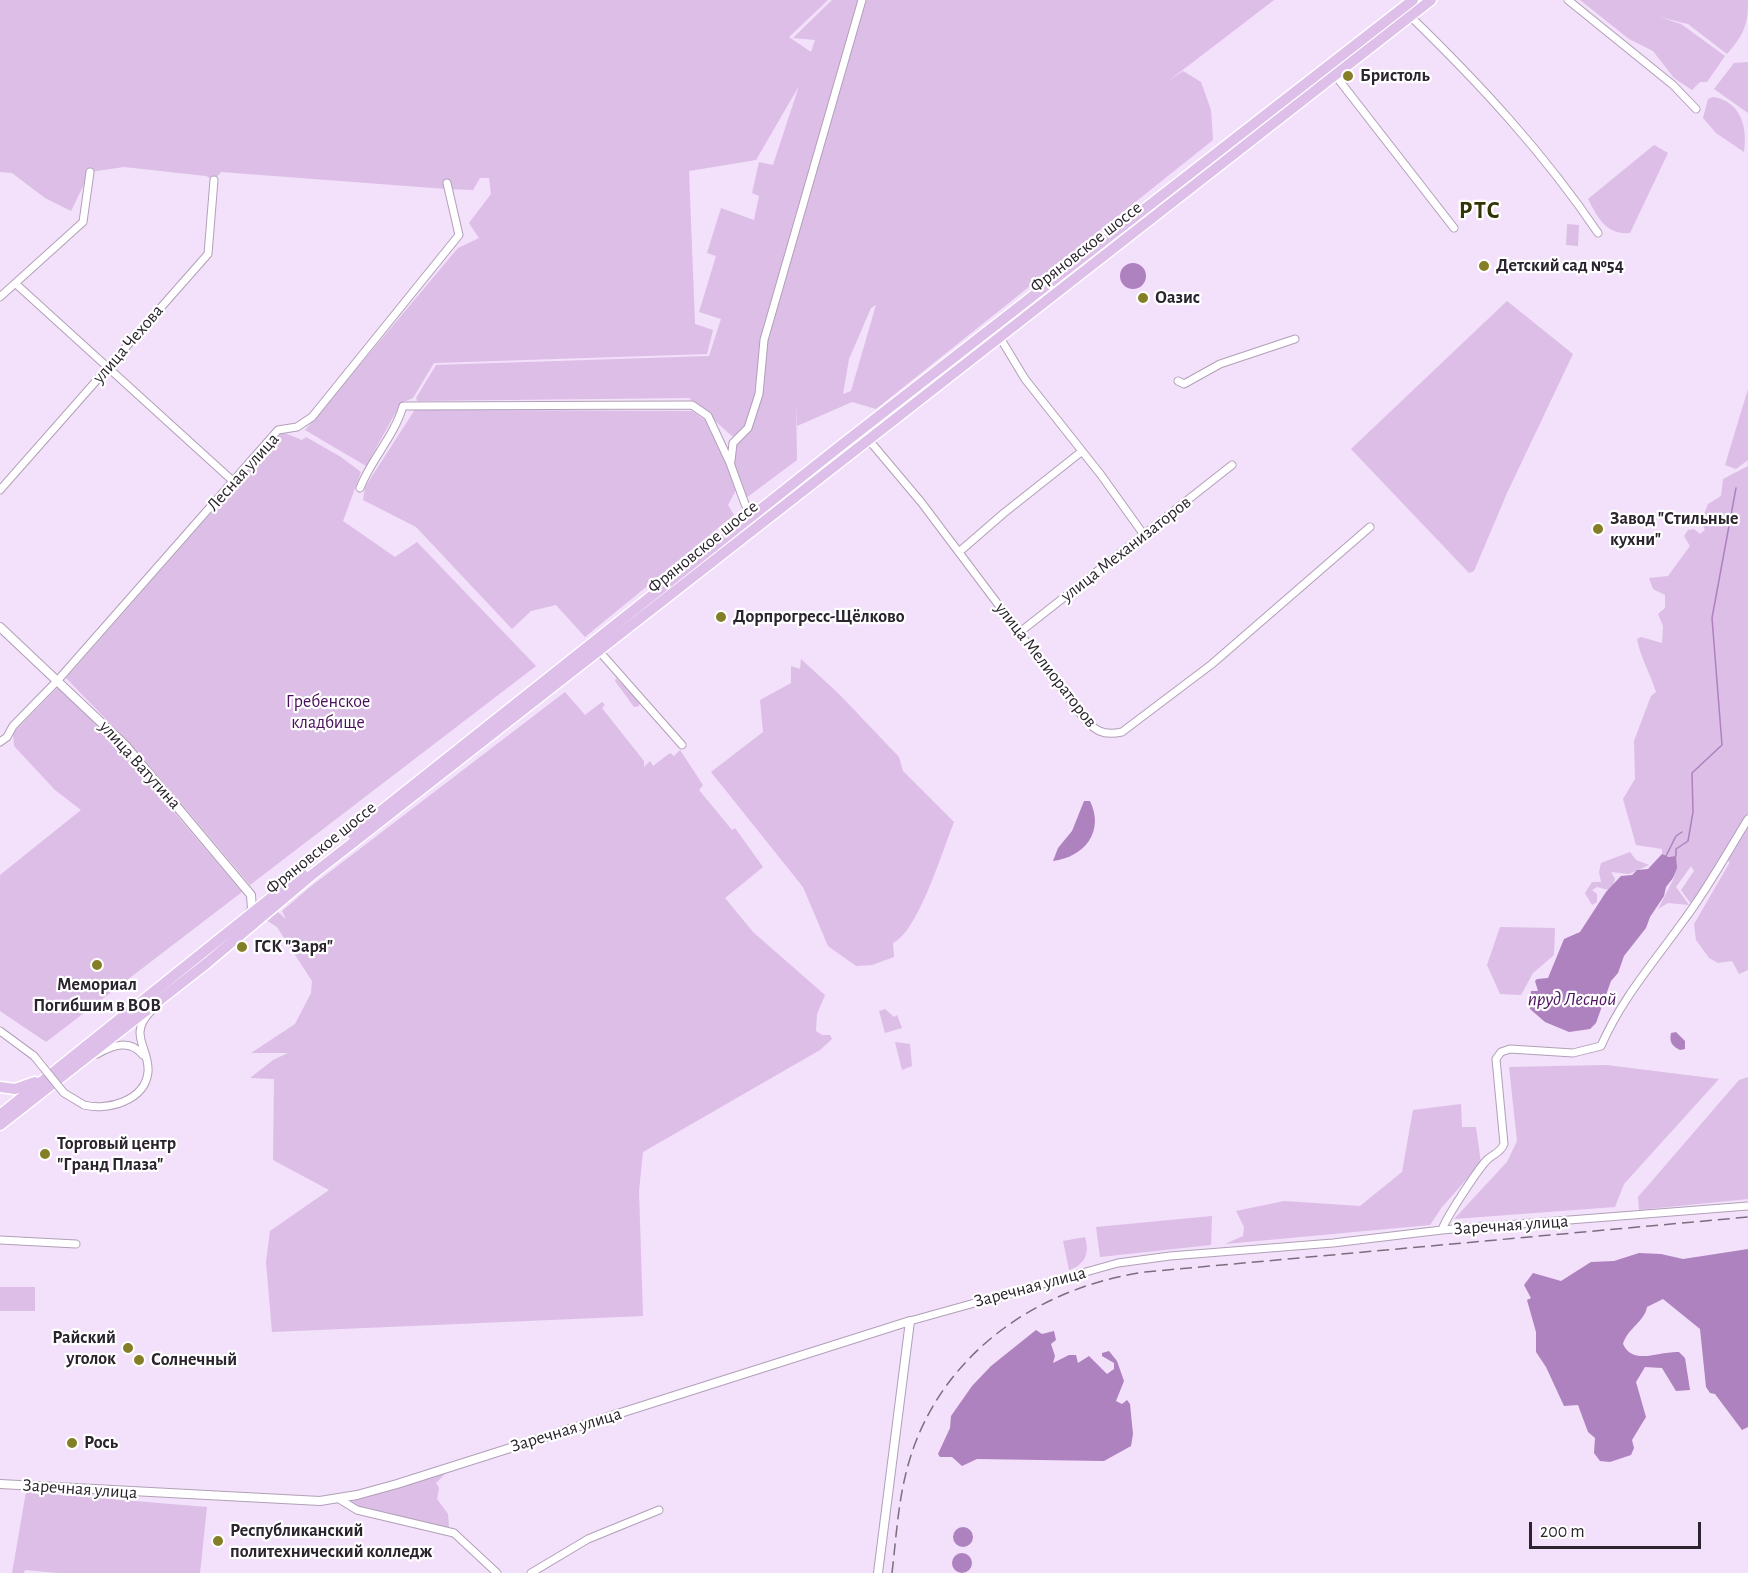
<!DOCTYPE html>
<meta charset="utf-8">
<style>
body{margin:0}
#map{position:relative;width:1748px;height:1573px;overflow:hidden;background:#f3e0fa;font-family:"Alegreya Sans",sans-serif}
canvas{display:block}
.scale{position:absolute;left:1529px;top:1522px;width:172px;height:27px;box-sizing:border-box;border:3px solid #2b242e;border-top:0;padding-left:8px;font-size:18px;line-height:21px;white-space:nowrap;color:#2b242e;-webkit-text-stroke:4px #fff;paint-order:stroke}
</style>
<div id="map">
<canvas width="1748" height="1573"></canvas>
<div class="scale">200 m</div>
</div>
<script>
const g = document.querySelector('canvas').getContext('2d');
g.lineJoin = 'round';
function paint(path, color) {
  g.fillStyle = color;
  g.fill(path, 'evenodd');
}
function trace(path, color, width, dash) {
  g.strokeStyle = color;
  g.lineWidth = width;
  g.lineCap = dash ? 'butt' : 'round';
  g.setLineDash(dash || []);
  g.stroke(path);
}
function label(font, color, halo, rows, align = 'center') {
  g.font = font + ' "Alegreya Sans",sans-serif';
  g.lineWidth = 4.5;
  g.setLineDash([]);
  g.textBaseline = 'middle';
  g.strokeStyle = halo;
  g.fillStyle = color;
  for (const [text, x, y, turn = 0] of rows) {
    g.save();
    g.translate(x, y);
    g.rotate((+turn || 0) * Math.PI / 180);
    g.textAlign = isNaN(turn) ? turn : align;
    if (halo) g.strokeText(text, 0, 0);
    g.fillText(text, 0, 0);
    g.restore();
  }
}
paint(new Path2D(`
 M 0,0 L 828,0 L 789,37 L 811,52 L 815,40 L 793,38 L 832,0 L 1274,0 L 1167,82 L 1183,71 L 1201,82 L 1211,110 L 1213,140 L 876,409 L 852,402 L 797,426 L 796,402 L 797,460 L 746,498 L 732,462 L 737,435 L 732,436 L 689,398 L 417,401 L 416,398 L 436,365 L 709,356 L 721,319 L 699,312 L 716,256 L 707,253 L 721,208 L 754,220 L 759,196 L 752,193 L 759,162 L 773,165 L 799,86 L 756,160 L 689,171 L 695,324 L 713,330 L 707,354 L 434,363 L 413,398 L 401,403 L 366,466 L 305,430 L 458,248 L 479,238 L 469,223 L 491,194 L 489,178 L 480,178 L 473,190 L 446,189 L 221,172 L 214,180 L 206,176 L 124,167 L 90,172 L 71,211 L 45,198 L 12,173 L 0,172 ZM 876,305 L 851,391 L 843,394 L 849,359 L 871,308 Z
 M 1580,0 L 1748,0 C 1748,26 1744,34 1727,54 L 1688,24 L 1659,17 L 1681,24 L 1725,56 L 1707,82 L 1700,82 L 1692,90 L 1674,78 L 1653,51 L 1629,39 Z
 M 1748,62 L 1748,113 L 1714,89 L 1734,63 Z
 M 1713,97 C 1740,101 1748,126 1744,152 L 1716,133 L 1703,118 L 1708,99 Z
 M 1654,145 L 1668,153 L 1630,233 C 1606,235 1598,218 1588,199 Z
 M 1567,224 L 1579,225 L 1578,246 L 1566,245 Z
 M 1507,301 L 1573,354 L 1507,493 L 1474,571 L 1469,573 L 1351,449 Z
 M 1748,389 L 1748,460 L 1736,469 L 1725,465 Z
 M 457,407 L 471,410 L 692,411 L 705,420 L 737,488 L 728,505 L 734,515 L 585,637 L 556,605 L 531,611 L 512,629 L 416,527 L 363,500 L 365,487 L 416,408 Z
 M 282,432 L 302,440 L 306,437 L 341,457 L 361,472 L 343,521 L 395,557 L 417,542 L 536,666 L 250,885 L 136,750 L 66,678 Z
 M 1748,466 L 1748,970 L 1739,974 L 1732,961 L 1718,963 L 1709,958 L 1696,940 L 1694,924 L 1730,862 L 1722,858 L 1691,904 L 1681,890 L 1694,871 L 1691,866 L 1676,887 L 1689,905 L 1668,903 L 1658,909 L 1674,878 L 1676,859 L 1662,854 L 1662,849 L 1636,845 L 1623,799 L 1635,779 L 1634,741 L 1651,696 L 1656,692 C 1650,673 1641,659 1637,639 L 1641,637 L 1662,643 L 1663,626 L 1658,614 L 1665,608 L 1665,595 L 1653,589 L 1649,578 L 1668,576 L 1690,546 L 1684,536 L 1688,530 L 1694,529 L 1700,534 L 1705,530 L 1701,522 L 1708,504 L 1721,496 L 1723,479 Z
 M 801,659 L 839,694 L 899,757 L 903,771 L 954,822 C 943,849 918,932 893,943 L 894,957 L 872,965 L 856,966 L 828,946 L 803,887 L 711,772 L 763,732 L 760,700 L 791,683 L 791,666 L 800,669 Z
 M 616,678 L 640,702 L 639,706 L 634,707 L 615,681 Z
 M 58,687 L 131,755 L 128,758 L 242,892 L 46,1042 L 0,1011 L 0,875 L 81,810 L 55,790 L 14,746 L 13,733 Z
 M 565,692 L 585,715 L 602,702 L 605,705 L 602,708 L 644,761 L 644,767 L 650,761 L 653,766 L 670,753 L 674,756 L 680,750 L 703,785 L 699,790 L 732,830 L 735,828 L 763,867 L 725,898 L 753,932 L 825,995 L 817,1014 L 816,1031 L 822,1035 L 830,1035 L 832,1039 L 820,1050 L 643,1152 L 639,1191 L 643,1316 L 272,1332 L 266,1262 L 270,1231 L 329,1190 L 273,1160 L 274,1079 L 250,1078 L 273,1060 L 288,1053 L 251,1053 L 295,1024 L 311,993 L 312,981 L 277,927 L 266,920 L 278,912 L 286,919 L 282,911 L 310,887 Z
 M 1630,852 L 1636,860 L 1649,865 L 1629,874 L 1611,872 L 1615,879 L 1612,891 L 1597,887 L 1592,890 L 1597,894 L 1597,902 L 1592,905 L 1585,893 L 1592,882 L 1601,882 L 1599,872 L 1601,863 Z
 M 1500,927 L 1555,928 L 1554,955 L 1533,973 L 1521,995 L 1500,994 L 1487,965 Z
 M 885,1009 L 894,1017 L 897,1015 L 902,1028 L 885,1033 L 879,1011 Z
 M 895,1042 L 910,1044 L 912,1066 L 902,1070 Z
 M 1606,1065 L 1719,1079 L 1624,1184 L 1615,1207 L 1454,1219 L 1507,1162 L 1517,1141 L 1509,1067 Z
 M 1748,1077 L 1748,1199 L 1639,1210 L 1638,1197 L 1739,1080 Z
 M 1461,1104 L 1462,1127 L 1476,1127 L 1481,1163 L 1442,1207 L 1430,1225 L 1225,1244 L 1243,1236 L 1244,1227 L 1236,1211 L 1284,1201 L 1360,1206 L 1402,1172 L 1413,1110 Z
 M 1212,1216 L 1211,1245 L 1100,1257 L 1096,1227 Z
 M 1085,1237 C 1090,1253 1085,1265 1069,1270 L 1063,1241 Z
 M 0,1287 L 35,1287 L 35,1311 L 0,1311 Z
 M 446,1473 L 436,1483 L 439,1488 L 437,1499 L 448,1514 L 449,1528 L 352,1505 L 352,1501 Z
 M 26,1492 L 207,1507 L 200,1573 L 58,1573 L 25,1570 L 24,1573 L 12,1573 Z`), '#dcbee7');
paint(new Path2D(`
 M1120 276a13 13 0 1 1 26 0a13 13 0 1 1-26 0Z
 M 1084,801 L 1090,801 C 1105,832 1084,857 1053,861 L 1058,848 L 1072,831 Z
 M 1662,854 L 1669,857 L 1676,856 L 1677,868 L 1673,878 L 1666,887 L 1664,896 L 1650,917 L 1646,928 L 1624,956 L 1618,973 L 1611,981 L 1596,1023 L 1590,1029 L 1569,1032 L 1545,1022 L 1530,1009 L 1531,991 L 1538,991 L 1535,981 L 1537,979 L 1548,978 L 1564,939 L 1580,932 L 1606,892 L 1621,876 L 1632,875 L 1637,870 L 1648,869 Z
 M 1676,1032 L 1685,1041 L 1685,1049 L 1680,1050 C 1672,1046 1669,1042 1671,1033 Z
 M 1748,1249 L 1748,1427 L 1742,1430 L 1715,1394 L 1710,1393 L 1706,1387 L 1700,1329 L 1663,1299 L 1647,1307 C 1645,1321 1627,1329 1623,1344 C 1633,1366 1658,1351 1679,1352 L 1685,1358 L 1690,1390 L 1676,1391 L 1662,1368 L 1645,1367 L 1636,1382 L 1646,1417 L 1632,1440 L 1634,1448 L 1631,1455 L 1610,1462 L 1600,1461 L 1594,1453 L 1595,1438 L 1588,1432 L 1578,1405 L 1564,1406 L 1546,1367 L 1536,1352 L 1536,1332 L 1527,1300 L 1531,1298 L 1524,1285 L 1533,1273 L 1561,1281 L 1591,1262 L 1614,1261 L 1639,1253 L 1661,1254 L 1683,1259 Z
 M 1036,1330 L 1042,1334 L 1054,1331 L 1056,1340 L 1051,1344 L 1055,1356 L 1053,1363 L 1069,1355 L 1076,1355 L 1078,1363 L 1089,1356 L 1107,1374 L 1114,1369 L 1114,1363 L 1102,1356 L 1102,1353 L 1109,1351 L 1117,1361 L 1124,1381 L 1116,1401 L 1122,1404 L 1127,1400 L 1130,1404 L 1133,1434 L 1131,1446 L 1104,1461 L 977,1459 L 962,1466 L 952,1457 L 940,1457 L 938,1454 L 950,1428 L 951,1416 L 972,1386 L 991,1366 Z
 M953 1537a10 10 0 1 1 20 0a10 10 0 1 1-20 0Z
 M952 1563a10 10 0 1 1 20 0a10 10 0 1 1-20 0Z`), '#ae81bf');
trace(new Path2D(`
 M 1666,856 L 1676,836 L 1682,832
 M 1676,856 L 1676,849 L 1688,841 L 1693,812 L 1692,773 L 1722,745 L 1712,618 L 1736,488`), '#ae81bf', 1.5);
const minor = new Path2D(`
 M 1568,0 L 1673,85 L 1696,109
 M 1410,16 C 1479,83 1544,153 1598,233
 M 1335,75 L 1454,228
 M 16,284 L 234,482
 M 0,297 L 83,222 L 90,172
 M 999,336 L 1025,379 L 1101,475 L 1144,535
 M 1178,381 L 1184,384 L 1220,364 L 1295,339
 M 868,439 L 921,502 L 1083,717 C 1095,731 1103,736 1122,732 L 1212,664 L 1370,527
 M 731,461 L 733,443 L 748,428 L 759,394 L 764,340 L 862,0
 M 360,488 C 371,459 394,437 403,406 L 692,405 L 708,416 L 730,463 L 745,504 L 753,516
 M 0,490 L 208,254 L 214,180
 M 959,552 L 1004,513 L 1081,452
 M 1020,632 L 1232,465
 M 599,651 L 682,745
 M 0,742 L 7,737 L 13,726 L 58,680 L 278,430 L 297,427 L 312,417 L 459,235 L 447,183
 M 0,1031 L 34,1056
 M 97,1054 C 113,1045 130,1039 143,1055
 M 84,1105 C 107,1111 145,1101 148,1072 C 150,1048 127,1035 151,1011
 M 1442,1230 C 1445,1219 1480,1166 1488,1159 C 1495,1153 1500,1153 1504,1144 L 1496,1059 L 1501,1052 L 1510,1049 L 1573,1053 L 1601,1046 C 1622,998 1654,962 1684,920 C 1708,888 1727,853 1748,819
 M 0,1240 L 76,1244
 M 910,1321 L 1118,1263 L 1170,1256 L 1333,1243 L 1442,1230 L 1748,1206
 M 339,1499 L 357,1510 L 454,1533 L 497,1573
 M 531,1573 L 588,1539 L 659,1510`);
const tertiary = new Path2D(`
 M 0,627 L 126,746 L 251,895 L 252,909 L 248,915
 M 0,1484 L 320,1501 L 357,1495 L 397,1484 L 910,1321 L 878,1573`);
const primary = new Path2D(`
 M 352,834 L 839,447 L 1413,0
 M 0,1087 L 15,1089 L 35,1082
 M 0,1115 L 302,873
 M 0,1125 L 207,963 L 313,874 L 1431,0`);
trace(minor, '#b1a0b8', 9);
trace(tertiary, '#b1a0b8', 10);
trace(primary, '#fff', 13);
trace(minor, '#fff', 7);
trace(tertiary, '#fff', 8);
trace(primary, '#debfea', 10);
trace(new Path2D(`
 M 892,1573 C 896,1539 898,1503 907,1469 C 936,1358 1034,1288 1145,1272 L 1748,1217`), '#7a6e7e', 1.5, [12, 6]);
const minorBridge = new Path2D(`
 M 34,1056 L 64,1093 L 84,1105`);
trace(minorBridge, '#b1a0b8', 9, []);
trace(minorBridge, '#fff', 7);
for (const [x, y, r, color] of [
 [1348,76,6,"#847f27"],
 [1484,266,6,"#847f27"],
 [1143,298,6,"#847f27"],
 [1598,529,6,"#847f27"],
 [721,617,6,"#847f27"],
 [242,947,6,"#847f27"],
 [97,965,6,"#847f27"],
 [45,1154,6,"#847f27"],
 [128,1348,6,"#847f27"],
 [139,1360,6,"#847f27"],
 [72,1443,6,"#847f27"],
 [218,1541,6,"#847f27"]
]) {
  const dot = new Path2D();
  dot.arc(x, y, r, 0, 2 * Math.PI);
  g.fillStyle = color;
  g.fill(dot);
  trace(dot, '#fff', 2);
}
label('bold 18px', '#2b242e', '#fff', [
 ["Бристоль",1360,76],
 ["Детский сад №54",1496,266],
 ["Оазис",1155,298],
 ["Завод \"Стильные",1610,519],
 ["кухни\"",1610,540],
 ["Дорпрогресс-Щёлково",733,617],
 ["ГСК \"Заря\"",254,947],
 ["Мемориал",97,985,"center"],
 ["Погибшим в ВОВ",97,1006,"center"],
 ["Торговый центр",57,1144],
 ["\"Гранд Плаза\"",57,1165],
 ["Райский",116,1338,"right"],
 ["уголок",116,1359,"right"],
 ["Солнечный",151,1360],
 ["Рось",84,1443],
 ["Республиканский",230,1531],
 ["политехнический колледж",230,1552]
], 'left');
label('18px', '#2b242e', '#fff', [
 ["Фряновское шоссе",1086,247,-38],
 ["улица Чехова",128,344,-49],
 ["Лесная улица",243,472,-48],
 ["Фряновское шоссе",703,547,-39],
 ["улица Механизаторов",1126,549,-38],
 ["улица Мелиораторов",1046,665,52],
 ["улица Ватутина",140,765,48],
 ["Фряновское шоссе",321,848,-39],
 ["Заречная улица",1511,1225,-4],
 ["Заречная улица",1030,1287,-15],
 ["Заречная улица",566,1430,-17],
 ["Заречная улица",80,1489,4]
]);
label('18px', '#480d5b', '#fff', [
 ["Гребенское",328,702],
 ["кладбище",328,723]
]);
label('italic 20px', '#4e1460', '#fff', [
 ["пруд Лесной",1572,999]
]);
g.letterSpacing = '1.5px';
label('bold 24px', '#343207', '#fff', [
 ["РТС",1480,211]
]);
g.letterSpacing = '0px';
</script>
